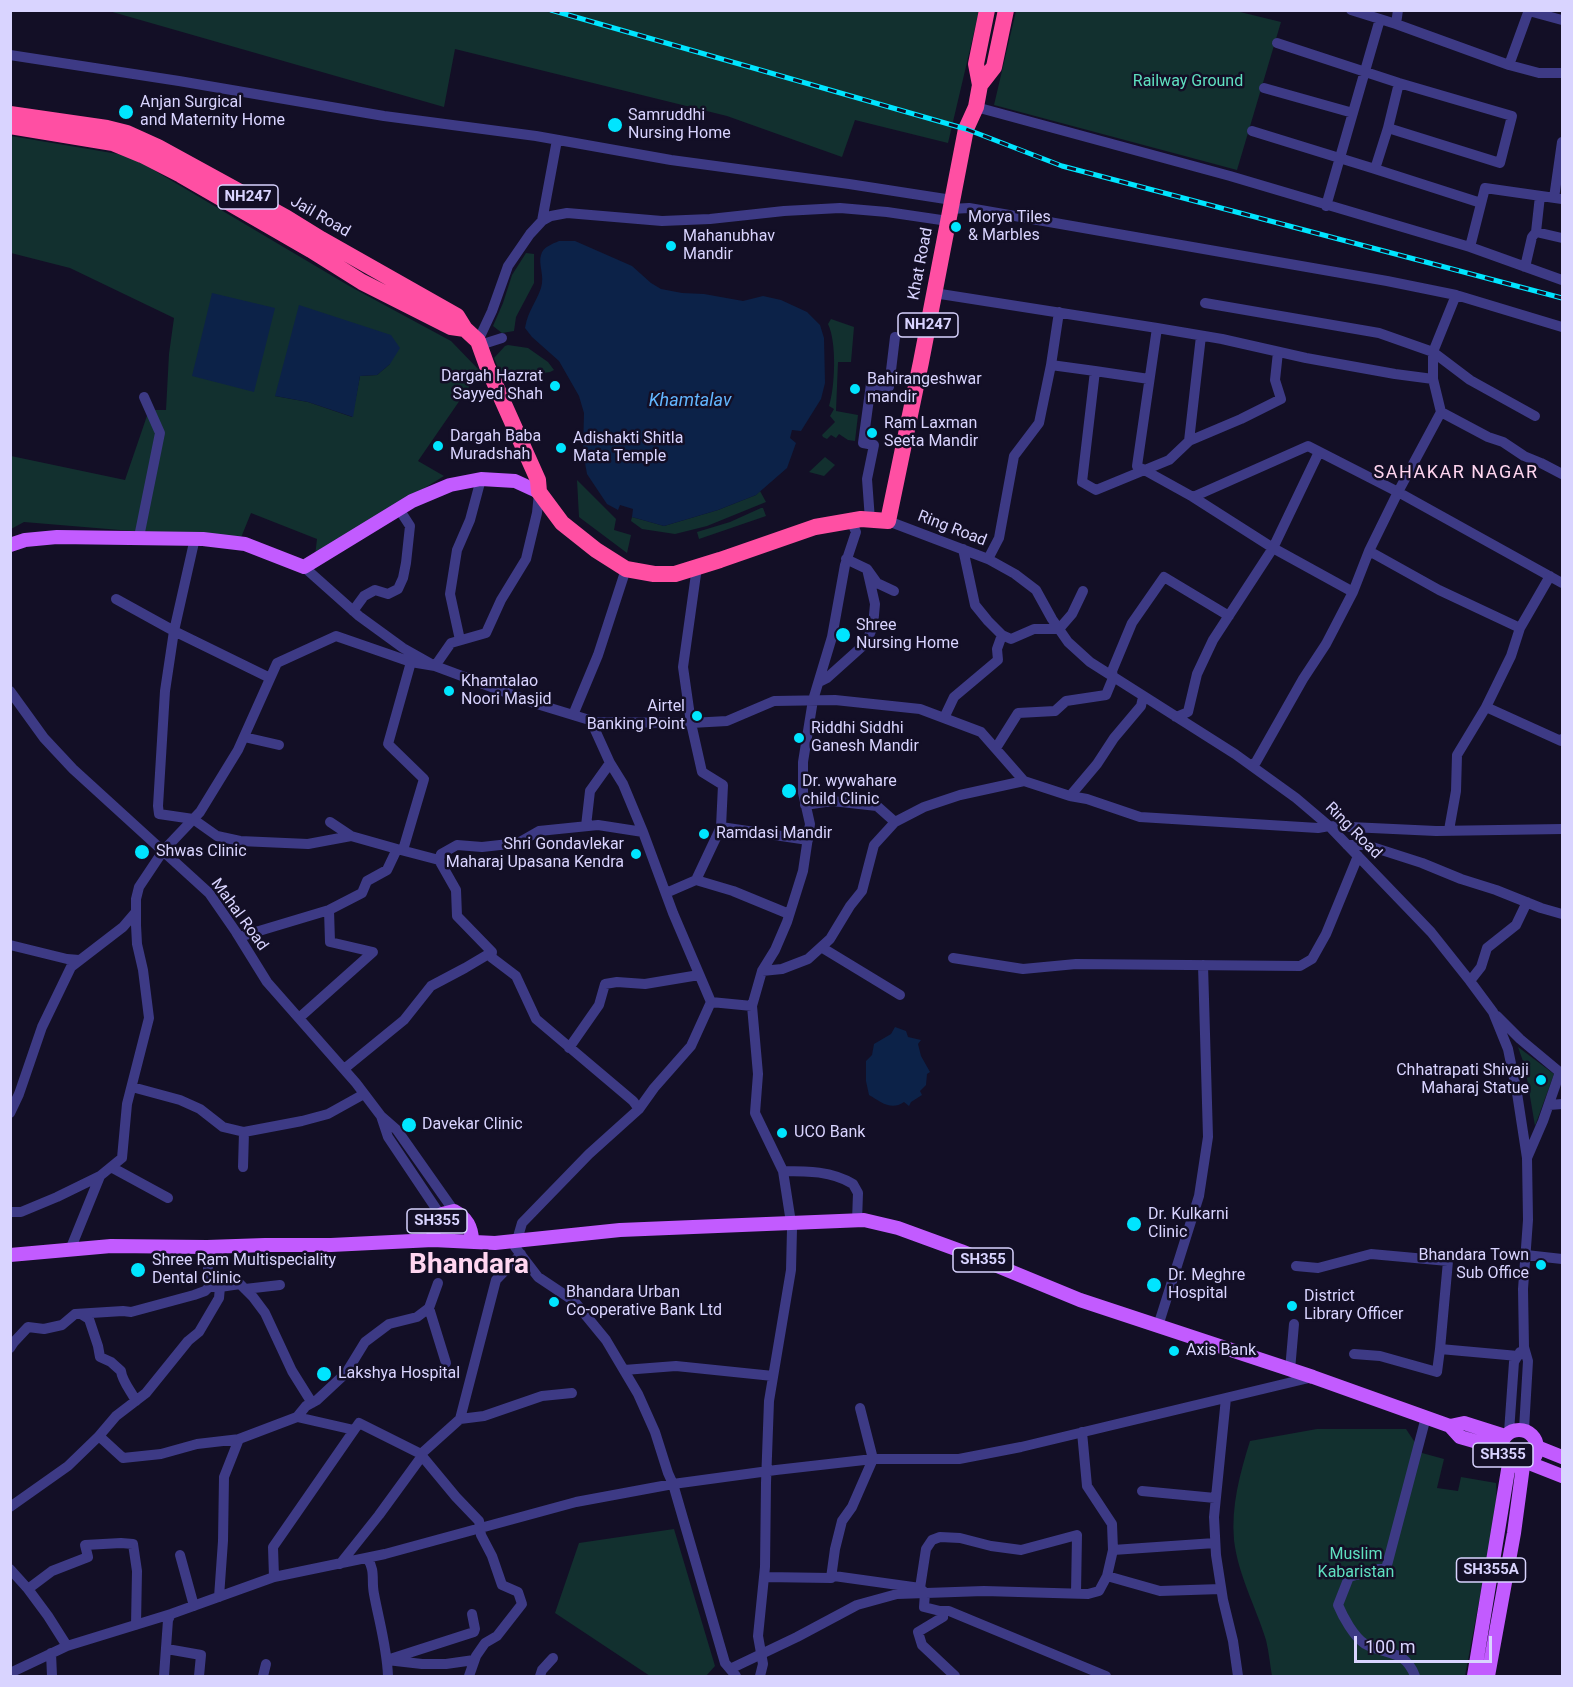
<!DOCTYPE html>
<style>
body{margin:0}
#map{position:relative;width:1573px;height:1687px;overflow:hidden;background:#130f26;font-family:Roboto,sans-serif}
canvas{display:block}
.frame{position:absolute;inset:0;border:12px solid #d9d4ff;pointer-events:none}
.scale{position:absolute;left:1354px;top:1636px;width:138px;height:27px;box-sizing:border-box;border:3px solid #d9d4ff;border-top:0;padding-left:8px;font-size:18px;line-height:21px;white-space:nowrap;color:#d9d4ff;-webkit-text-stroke:4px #130f26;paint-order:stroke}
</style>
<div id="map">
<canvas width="1573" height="1687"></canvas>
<div class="frame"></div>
<div class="scale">100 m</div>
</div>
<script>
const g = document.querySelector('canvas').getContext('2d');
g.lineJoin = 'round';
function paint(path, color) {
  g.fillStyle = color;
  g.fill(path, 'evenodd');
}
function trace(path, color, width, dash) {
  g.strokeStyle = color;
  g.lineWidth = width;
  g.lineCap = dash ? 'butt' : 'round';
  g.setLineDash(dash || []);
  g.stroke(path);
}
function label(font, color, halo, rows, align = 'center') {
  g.font = font + ' Roboto,sans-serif';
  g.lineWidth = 5;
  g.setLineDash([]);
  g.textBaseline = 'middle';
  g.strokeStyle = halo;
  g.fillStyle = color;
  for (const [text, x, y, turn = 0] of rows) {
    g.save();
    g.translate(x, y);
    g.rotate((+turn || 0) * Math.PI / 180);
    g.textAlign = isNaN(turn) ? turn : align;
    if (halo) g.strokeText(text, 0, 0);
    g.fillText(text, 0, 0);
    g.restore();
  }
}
paint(new Path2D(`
 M 109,11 L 979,11 L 948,143 L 855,120 L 842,157 L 727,116 L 455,49 L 444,107 Z
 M 1016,11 L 1236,11 L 1281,22 L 1237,170 L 994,105 Z
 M 11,136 L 130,156 L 351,287 L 451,341 L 480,371 L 418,461 L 444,476 L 315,556 L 317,539 L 251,513 L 240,540 L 24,522 L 11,529 L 11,456 L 125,480 L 149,410 L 166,410 L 169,354 L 174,318 L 70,268 L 11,253 ZM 390,364 L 377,375 L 360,376 L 352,417 L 308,402 L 275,396 Z
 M 526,253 L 534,254 L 534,283 L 516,317 L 514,331 L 502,333 L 493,326 L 503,303 L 512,275 Z
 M 831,319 L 854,327 L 851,362 L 838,362 L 836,411 L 858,415 L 855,441 L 848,440 L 839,434 L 836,438 L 831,435 L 827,439 L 823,437 L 822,435 L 835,422 L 830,416 L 834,409 L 829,406 C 835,388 837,342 828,324 Z
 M 508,345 L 528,348 L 548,362 L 554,370 L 550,372 L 502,378 L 494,358 L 505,346 Z
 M 825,457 L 835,465 L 824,476 L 809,472 Z
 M 577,480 L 616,519 L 614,530 L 631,535 L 627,553 L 579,517 Z
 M 760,491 L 766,502 L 707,526 L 675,534 L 642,529 L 631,521 L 632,517 L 664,526 L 718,510 L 756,495 Z
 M 761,508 L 763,508 L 766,516 L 699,539 L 697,532 L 730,522 Z
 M 1518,1047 L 1554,1074 L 1535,1126 L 1525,1067 Z
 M 1317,1429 L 1406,1429 L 1422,1453 L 1444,1459 L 1437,1488 L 1458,1491 L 1461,1477 L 1496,1483 L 1497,1506 L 1465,1676 L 1272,1676 C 1270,1665 1269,1652 1266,1640 C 1256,1607 1238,1575 1234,1540 C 1231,1506 1240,1473 1250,1441 Z
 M 674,1529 L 715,1666 L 706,1676 L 650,1676 L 555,1613 L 579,1543 Z`), '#12302f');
paint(new Path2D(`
 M 559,241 L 575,241 L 632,266 L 651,283 L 661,289 L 682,293 L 704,294 L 743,301 L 763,296 L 781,300 L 807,312 L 820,325 L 824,338 L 825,383 L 821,399 L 801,431 L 792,430 L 790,438 L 796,443 L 787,468 L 756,495 L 718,510 L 664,526 L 632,517 L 633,509 L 620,505 L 618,510 L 607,504 L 587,474 L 583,452 L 584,413 L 579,396 L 559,361 L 532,337 L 525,328 C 528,310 536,303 541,288 C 545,276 538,264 541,255 C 543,247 552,244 559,241 Z
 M 212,293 L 275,308 L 254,392 L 192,376 Z
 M 299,305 L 391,335 L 400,348 L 390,364 L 377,375 L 360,376 L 353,417 L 308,402 L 275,396 Z
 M 895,1027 L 906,1031 L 908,1037 L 921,1040 L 918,1044 L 921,1056 L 930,1072 L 927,1074 L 926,1085 L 920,1091 L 922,1095 L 911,1102 L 909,1106 L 904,1102 C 891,1111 881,1102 869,1095 L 866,1081 L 866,1061 L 872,1055 L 874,1044 L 891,1034 Z`), '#0c2248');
trace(new Path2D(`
 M 1351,10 L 1396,24 L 1509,65 L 1539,73 L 1562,73
 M 1529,11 L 1562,20
 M 1396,24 L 1398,10
 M 1277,43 L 1399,83 L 1512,116 L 1500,163 L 1388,128 L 1375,169 L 1481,203
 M 10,55 L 179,81 L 384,116 L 536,136 L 671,160 L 849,184 L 952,200
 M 1509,65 L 1529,10
 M 1264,88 L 1353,113
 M 976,107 L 1230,176 L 1470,247 L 1562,280
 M 1388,128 L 1399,83
 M 1252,131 L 1375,169
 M 1554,198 L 1562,142
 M 1326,206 L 1380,19
 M 950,209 L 969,208 L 1387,281 L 1456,295 L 1562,327
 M 542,221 L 557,140
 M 1536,232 L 1562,238
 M 1470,247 L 1485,188 L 1562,199
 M 1525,267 L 1532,237 L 1536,232 L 1540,196
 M 934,293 L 1157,328 L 1222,339 L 1306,358 L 1395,374 L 1433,379
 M 1456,295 L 1433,352 L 1433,379 L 1441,412 L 1398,492 L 1562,583
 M 1205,303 L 1379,333 L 1433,352 L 1470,380 L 1535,416
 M 1059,312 L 1051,365 L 1095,371 L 1082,482 L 1096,490 L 1169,460 L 1189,441 L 1241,419 L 1281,399 L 1275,380 L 1278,352
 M 1157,328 L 1137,466 L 1193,497
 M 478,341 L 492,311 L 508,266 L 530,234 L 542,221 L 551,216 L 567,213 L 662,221 L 710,219 L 784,211 L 840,208 L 887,212 L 948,221
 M 480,345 L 502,338
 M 1095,371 L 1149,379
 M 1441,412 L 1488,437 L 1503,442 L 1524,456 L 1541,463 L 1562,474
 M 1189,441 L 1201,336
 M 1308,446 L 1398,492 L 1369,551 L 1353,592 L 1273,548 L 1193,497 Z
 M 870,520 L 867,479 L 874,445 L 863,443 L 871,384 L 889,387 L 895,337
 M 888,521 L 988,559 L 1015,574 L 1036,590 L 1052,619 L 1068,642 L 1090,662 L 1235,754 L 1296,798 L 1329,826 L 1431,932 L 1470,981 L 1493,1012 L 1508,1049 L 1517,1093 L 1527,1158 L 1528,1220 L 1523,1289 L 1524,1347 L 1528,1361 L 1524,1429
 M 139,537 L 160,433 L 144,397
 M 195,538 L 174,631 L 165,691 L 158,806 L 159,814 L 193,819 L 217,836 L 240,841 L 308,844 L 351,836
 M 963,549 L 975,605 L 988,621 L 1003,636
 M 1369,551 L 1439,590 L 1520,628
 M 846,559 L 867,569
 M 988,559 L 999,538 L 1014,456 L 1039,423 L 1051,365
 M 304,567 L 359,616 L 403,648 L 435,666 L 451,643 L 486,633 L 501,600 L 526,559 L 537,513 L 539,493
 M 697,567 L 683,667 L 691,723 L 702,772 L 723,785 L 721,827
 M 116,599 L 174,631 L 270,678
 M 353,611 L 364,596 L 375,590 L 388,594 L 398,589 L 403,578 L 406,563 L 410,526 L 399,509
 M 460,640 L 450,594 L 457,550 L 470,520 L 481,479
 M 819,682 L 827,678 L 866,643 L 873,626 L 875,604 L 867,569 L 877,583 L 894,591
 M 10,691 L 44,738 L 73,769 L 209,893 L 236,932 L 267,982 L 356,1083 L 381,1116 L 397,1130 L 454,1211
 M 1486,707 L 1511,656 L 1520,628 L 1550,576
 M 573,715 L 598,655 L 626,569
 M 1176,717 L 1188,712 L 1197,674 L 1213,640 L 1273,548 L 1319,452
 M 944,718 L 954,697 L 998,660 L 997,649 L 1002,635 L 1011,639 L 1034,629 L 1059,629 L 1072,614 L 1083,591
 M 591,721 L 610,763
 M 244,737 L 279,745
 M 996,748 L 1018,713 L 1055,711 L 1066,701 L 1106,695 L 1113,678 L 1112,671 L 1132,623 L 1164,577 L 1229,616
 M 1251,765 L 1256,762 L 1303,679 L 1326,644 L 1353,592
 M 1070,796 L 1097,764 L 1114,738 L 1141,706 L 1143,697
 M 805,805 L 832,801 L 877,806 L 895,822
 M 330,822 L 351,836 L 397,849
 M 586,826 L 590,791 L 610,763 L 623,784 L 643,832
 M 1449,830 L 1456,791 L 1457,755 L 1486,707 L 1561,741 L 1562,739
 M 1347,845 L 1366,845 L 1422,863 L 1461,879 L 1496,890 L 1541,908 L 1562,914
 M 403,850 L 424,779 L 388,744 L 411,662
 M 439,860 L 441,854 L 457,845 L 482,847 L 518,843 L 539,831 L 598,825 L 643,832 L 673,913 L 711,1002
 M 696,880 L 721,827 L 808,840
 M 666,893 L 696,880 L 733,891 L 789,914
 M 239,937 L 329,910 L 362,893 L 367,881 L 387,870 L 397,849 L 439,860 L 456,890 L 457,916 L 492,952 L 465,968 L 431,986 L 404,1020 L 344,1069
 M 10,945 L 67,959 L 79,960
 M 821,947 L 900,995
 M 492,952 L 491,957 L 516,976 L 536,1019 L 633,1101 L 639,1109
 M 953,958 L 1023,969 L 1076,964 L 1300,966 L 1312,959 L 1326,934 L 1358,856
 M 762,971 L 782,969 L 808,959 L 830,939 L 850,906 L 862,891 L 874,845 L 895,822 L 924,807 L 960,795 L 1024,781
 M 1470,981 L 1481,967 L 1487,948 L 1516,925 L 1527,902
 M 752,1006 L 711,1002 L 691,1046 L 654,1088 L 639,1109 L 589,1154 L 522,1223 L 515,1247 L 538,1277 L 574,1301 L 606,1340 L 638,1394 L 655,1432 L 668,1473 L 673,1484 L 776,1470 L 873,1459 L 959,1459 L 1021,1447 L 1313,1377
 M 1497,1016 L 1520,1039 L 1562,1074
 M 299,1018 L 373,952 L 330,942 L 329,910
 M 569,1048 L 599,1005 L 605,984 L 617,982 L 645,984 L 699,975
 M 132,1087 L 180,1100 L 200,1109 L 223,1127 L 244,1132 L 302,1121 L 328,1114 L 364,1094
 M 1549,1105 L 1562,1104
 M 10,1113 L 19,1094 L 42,1027 L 71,967 L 123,927 L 135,913
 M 381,1116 L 388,1137 L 441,1216
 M 1527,1158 L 1543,1121 L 1560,1072
 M 111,1167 L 168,1198
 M 243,1167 L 244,1132
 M 783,1171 C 807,1171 832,1171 853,1184 L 858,1193 L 857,1221
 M 10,1212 L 21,1212 L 57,1197 L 100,1176 L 122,1158 L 127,1104 L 149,1018 L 143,970 L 137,944 L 136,925 L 136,899 L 139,887 L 163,851 L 200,812 L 238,750 L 277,663 L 336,636 L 411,662 L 435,666 L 537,704 L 596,722 L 691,723 L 727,721 L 774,701 L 835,700 L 920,709 L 981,732 L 1024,781 L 1070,796 L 1087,799 L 1140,817 L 1318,828 L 1329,826 L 1436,831 L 1562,829
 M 70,1250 L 100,1176
 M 1526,1255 L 1562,1259
 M 1296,1266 L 1318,1268 L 1371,1254 L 1448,1261 L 1440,1349 L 1518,1356
 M 220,1287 L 240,1284 L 253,1297 L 265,1313 L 292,1371 L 312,1403
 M 245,1289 L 280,1285
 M 429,1308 L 446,1363
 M 81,1314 L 89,1319 L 98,1346 L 100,1357 L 111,1362 L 121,1371 C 122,1381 131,1391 136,1401
 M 1158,1326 L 1199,1196 L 1208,1137 L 1203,965
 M 10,1348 L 14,1342 L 28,1327 L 44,1329 L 62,1325 L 75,1314 L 123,1311 L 131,1312 L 194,1295 L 205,1291 L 209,1287
 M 1354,1354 L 1380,1356 L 1437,1372 L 1440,1349
 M 624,1370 L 676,1366 L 773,1376
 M 1290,1370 L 1294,1324
 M 1226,1398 L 1214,1517 L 1216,1555 L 1223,1600 L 1233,1641 L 1238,1676
 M 297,1417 L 354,1430
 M 460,1419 L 484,1416 L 542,1396 L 572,1393
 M 1509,1432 L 1514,1362 L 1520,1352
 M 99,1436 L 123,1458 L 161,1454 L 197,1444 L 240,1439
 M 422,1456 L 421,1454 L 460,1419 L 496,1280 L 521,1254
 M 1142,1491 L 1215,1498
 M 10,1507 L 68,1466 L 99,1436 L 116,1416 L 146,1393 L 188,1341 L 199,1332 L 219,1298 L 220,1287 L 209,1287 L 207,1247
 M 1113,1550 L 1215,1543
 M 180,1555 L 194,1606
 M 367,1558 C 376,1571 371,1580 374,1594 C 379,1621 387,1648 388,1676
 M 340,1564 L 379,1515 L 422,1456 L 456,1497 L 479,1521 L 481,1535 L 492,1556 L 502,1585 L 518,1592 L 522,1604 L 497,1636 L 485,1643 L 476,1656 L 469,1676
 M 10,1569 L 28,1589 L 48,1616 L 67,1646
 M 1107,1576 L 1160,1591 L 1221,1589
 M 274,1577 L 273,1547 L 359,1423 L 421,1454
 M 764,1577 L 831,1578 L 835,1549 L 842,1521 L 852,1507 L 873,1459 L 860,1408
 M 831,1578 L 834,1576 L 920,1588 L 925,1593 L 924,1607 L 940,1611 L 943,1617 L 918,1632 L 922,1645 L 955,1676
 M 920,1588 L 926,1549 L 932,1540 L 940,1537 L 960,1538 L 991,1546 L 1021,1550 L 1077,1535 L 1076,1593
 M 28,1589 L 52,1571 L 88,1557 L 85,1545 L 121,1543 L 133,1544 L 137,1571 L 136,1625
 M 219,1597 L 223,1541 L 224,1477 L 239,1439 L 297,1417 L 306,1406 L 317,1400 L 346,1373 L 365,1342 L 389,1324 L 417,1317 L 429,1308 L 438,1283
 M 940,1611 L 949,1611 L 1106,1676
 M 472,1614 L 475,1629 L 474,1632 L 387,1660 L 422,1664 L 446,1664 L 474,1660
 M 167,1649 L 201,1655 L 199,1676
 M 51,1653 L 52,1676
 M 730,1669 L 797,1637 L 857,1605 L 897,1594 L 984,1591 L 1088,1594 L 1099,1591 L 1107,1576 L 1113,1550 L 1112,1524 L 1087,1486 L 1082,1432
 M 10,1673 L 67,1646 L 171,1614 L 274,1577 L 385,1554 L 576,1502 L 673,1484 L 725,1663 L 736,1676
 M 164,1676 L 168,1620 L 171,1614
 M 263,1676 L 266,1664
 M 540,1676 L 542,1670 L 553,1658
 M 760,1676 L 763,1664 L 758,1636 L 765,1567 L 766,1483 L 769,1401 L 791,1270 L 792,1229 L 783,1171 L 755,1113 L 758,1074 L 752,1006 L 762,971 L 775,950 L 787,922 L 803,871 L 810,824 L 803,793 L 803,762 L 813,700 L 832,637 L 845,565 L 856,532 L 851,521
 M 1415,1676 C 1404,1648 1386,1656 1365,1644 C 1354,1637 1343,1617 1338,1605 L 1349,1577 L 1378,1569 L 1386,1569 L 1426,1417`), '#3d3a85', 10);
trace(new Path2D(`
 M 10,545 L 25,540 L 57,537 L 203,539 L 245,544 L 304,567 L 412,501 L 450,485 L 481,479 L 515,481 L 539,492
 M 472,1241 C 472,1227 467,1218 454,1211 L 442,1214 L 434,1226 L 433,1240 L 495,1243 L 620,1230 L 864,1220 L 898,1228 L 961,1251 L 1080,1300 L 1313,1377 L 1450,1426 L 1460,1437 L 1502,1449
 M 10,1255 L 111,1246 L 207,1247 L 265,1245 L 331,1245 L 433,1240
 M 1450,1426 L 1464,1423 L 1505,1436
 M1501 1448a18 18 0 1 1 36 0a18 18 0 1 1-36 0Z
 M 1537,1447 L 1562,1457
 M 1529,1463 L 1562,1476
 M 1474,1676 L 1509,1464
 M 1488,1676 L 1514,1533 L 1523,1466`), '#c25bff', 14);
trace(new Path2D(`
 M 980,85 L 994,67 L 1006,10
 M 10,114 L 107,128 L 127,133 L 158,147 L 231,187 L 287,218 L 321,239 L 457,316 L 465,329 L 478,341 L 487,366 L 538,480 L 539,492 L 562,523 L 596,550 L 626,569 L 654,574 L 675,574 L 720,560 L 815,527 L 861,519 L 888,521 L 921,362 L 966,129 L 976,107 L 980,85 L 976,64 L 987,10
 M 10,126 L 113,143 L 142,155 L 181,175 L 311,250 L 362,282 L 451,327 L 465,329`), '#ff4fa3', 16);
const rail = new Path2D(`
 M 551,10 L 966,129 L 1062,166 L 1562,298`);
trace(rail, '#00e5ff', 5);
trace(rail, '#130f26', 3, [9]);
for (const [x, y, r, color] of [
 [126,112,8,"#00e5ff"],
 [615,125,8,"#00e5ff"],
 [956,227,6,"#00e5ff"],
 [671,246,6,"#00e5ff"],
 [555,386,6,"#00e5ff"],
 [855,389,6,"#00e5ff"],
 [872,433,6,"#00e5ff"],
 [438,446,6,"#00e5ff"],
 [561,448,6,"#00e5ff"],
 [843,635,8,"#00e5ff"],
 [449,691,6,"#00e5ff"],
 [697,716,6,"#00e5ff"],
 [799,738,6,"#00e5ff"],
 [789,791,8,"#00e5ff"],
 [704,834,6,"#00e5ff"],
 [142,852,8,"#00e5ff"],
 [636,854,6,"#00e5ff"],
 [1541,1080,6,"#00e5ff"],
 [409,1125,8,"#00e5ff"],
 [782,1133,6,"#00e5ff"],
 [1134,1224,8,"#00e5ff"],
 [1541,1265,6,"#00e5ff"],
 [138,1270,8,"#00e5ff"],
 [1154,1285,8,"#00e5ff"],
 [554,1302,6,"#00e5ff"],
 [1292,1306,6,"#00e5ff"],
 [1174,1351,6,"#00e5ff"],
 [324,1374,8,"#00e5ff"]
]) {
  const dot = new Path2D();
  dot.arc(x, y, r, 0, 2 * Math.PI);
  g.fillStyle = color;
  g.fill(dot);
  trace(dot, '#130f26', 2);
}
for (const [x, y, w] of [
 [248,197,60],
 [928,325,60],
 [437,1221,60],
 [983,1260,60],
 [1503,1455,60],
 [1491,1570,69]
]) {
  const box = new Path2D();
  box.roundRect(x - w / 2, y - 12, w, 24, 4.5);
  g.fillStyle = '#130f26';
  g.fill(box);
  trace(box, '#d9d4ff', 1.5);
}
label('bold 15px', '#d9d4ff', null, [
 ["NH247",248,197],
 ["NH247",928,325],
 ["SH355",437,1221],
 ["SH355",983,1260],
 ["SH355",1503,1455],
 ["SH355A",1491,1570]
]);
label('16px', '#5fe0c0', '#130f26', [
 ["Railway Ground",1188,82],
 ["Muslim",1356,1555],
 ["Kabaristan",1356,1573]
]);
label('16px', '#d9d4ff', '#130f26', [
 ["Anjan Surgical",140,103],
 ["and Maternity Home",140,121],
 ["Samruddhi",628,116],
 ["Nursing Home",628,134],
 ["Morya Tiles",968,218],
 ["& Marbles",968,236],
 ["Mahanubhav",683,237],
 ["Mandir",683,255],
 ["Dargah Hazrat",543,377,"right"],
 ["Sayyed Shah",543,395,"right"],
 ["Bahirangeshwar",867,380],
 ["mandir",867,398],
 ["Ram Laxman",884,424],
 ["Seeta Mandir",884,442],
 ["Dargah Baba",450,437],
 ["Muradshah",450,455],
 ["Adishakti Shitla",573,439],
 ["Mata Temple",573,457],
 ["Shree",856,626],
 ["Nursing Home",856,644],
 ["Khamtalao",461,682],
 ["Noori Masjid",461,700],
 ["Airtel",685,707,"right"],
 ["Banking Point",685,725,"right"],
 ["Riddhi Siddhi",811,729],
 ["Ganesh Mandir",811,747],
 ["Dr. wywahare",802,782],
 ["child Clinic",802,800],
 ["Ramdasi Mandir",716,834],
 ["Shri Gondavlekar",624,845,"right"],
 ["Maharaj Upasana Kendra",624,863,"right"],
 ["Shwas Clinic",156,852],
 ["Chhatrapati Shivaji",1529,1071,"right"],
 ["Maharaj Statue",1529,1089,"right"],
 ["Davekar Clinic",422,1125],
 ["UCO Bank",794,1133],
 ["Dr. Kulkarni",1148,1215],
 ["Clinic",1148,1233],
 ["Bhandara Town",1529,1256,"right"],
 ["Sub Office",1529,1274,"right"],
 ["Shree Ram Multispeciality",152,1261],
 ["Dental Clinic",152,1279],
 ["Dr. Meghre",1168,1276],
 ["Hospital",1168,1294],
 ["Bhandara Urban",566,1293],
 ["Co-operative Bank Ltd",566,1311],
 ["District",1304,1297],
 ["Library Officer",1304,1315],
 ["Axis Bank",1186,1351],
 ["Lakshya Hospital",338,1374]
], 'left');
label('16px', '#d9d4ff', '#130f26', [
 ["Jail Road",320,217,30],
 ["Khat Road",921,264,-79],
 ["Ring Road",952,529,21],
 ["Ring Road",1353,831,45],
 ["Mahal Road",239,915,54]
]);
label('italic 18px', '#62b6ff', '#130f26', [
 ["Khamtalav",690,401]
]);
g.letterSpacing = '1.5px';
label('18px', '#ffd6f0', '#130f26', [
 ["SAHAKAR NAGAR",1456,473]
]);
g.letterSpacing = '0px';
label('bold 28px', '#ffd6f0', '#130f26', [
 ["Bhandara",469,1266]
]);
</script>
